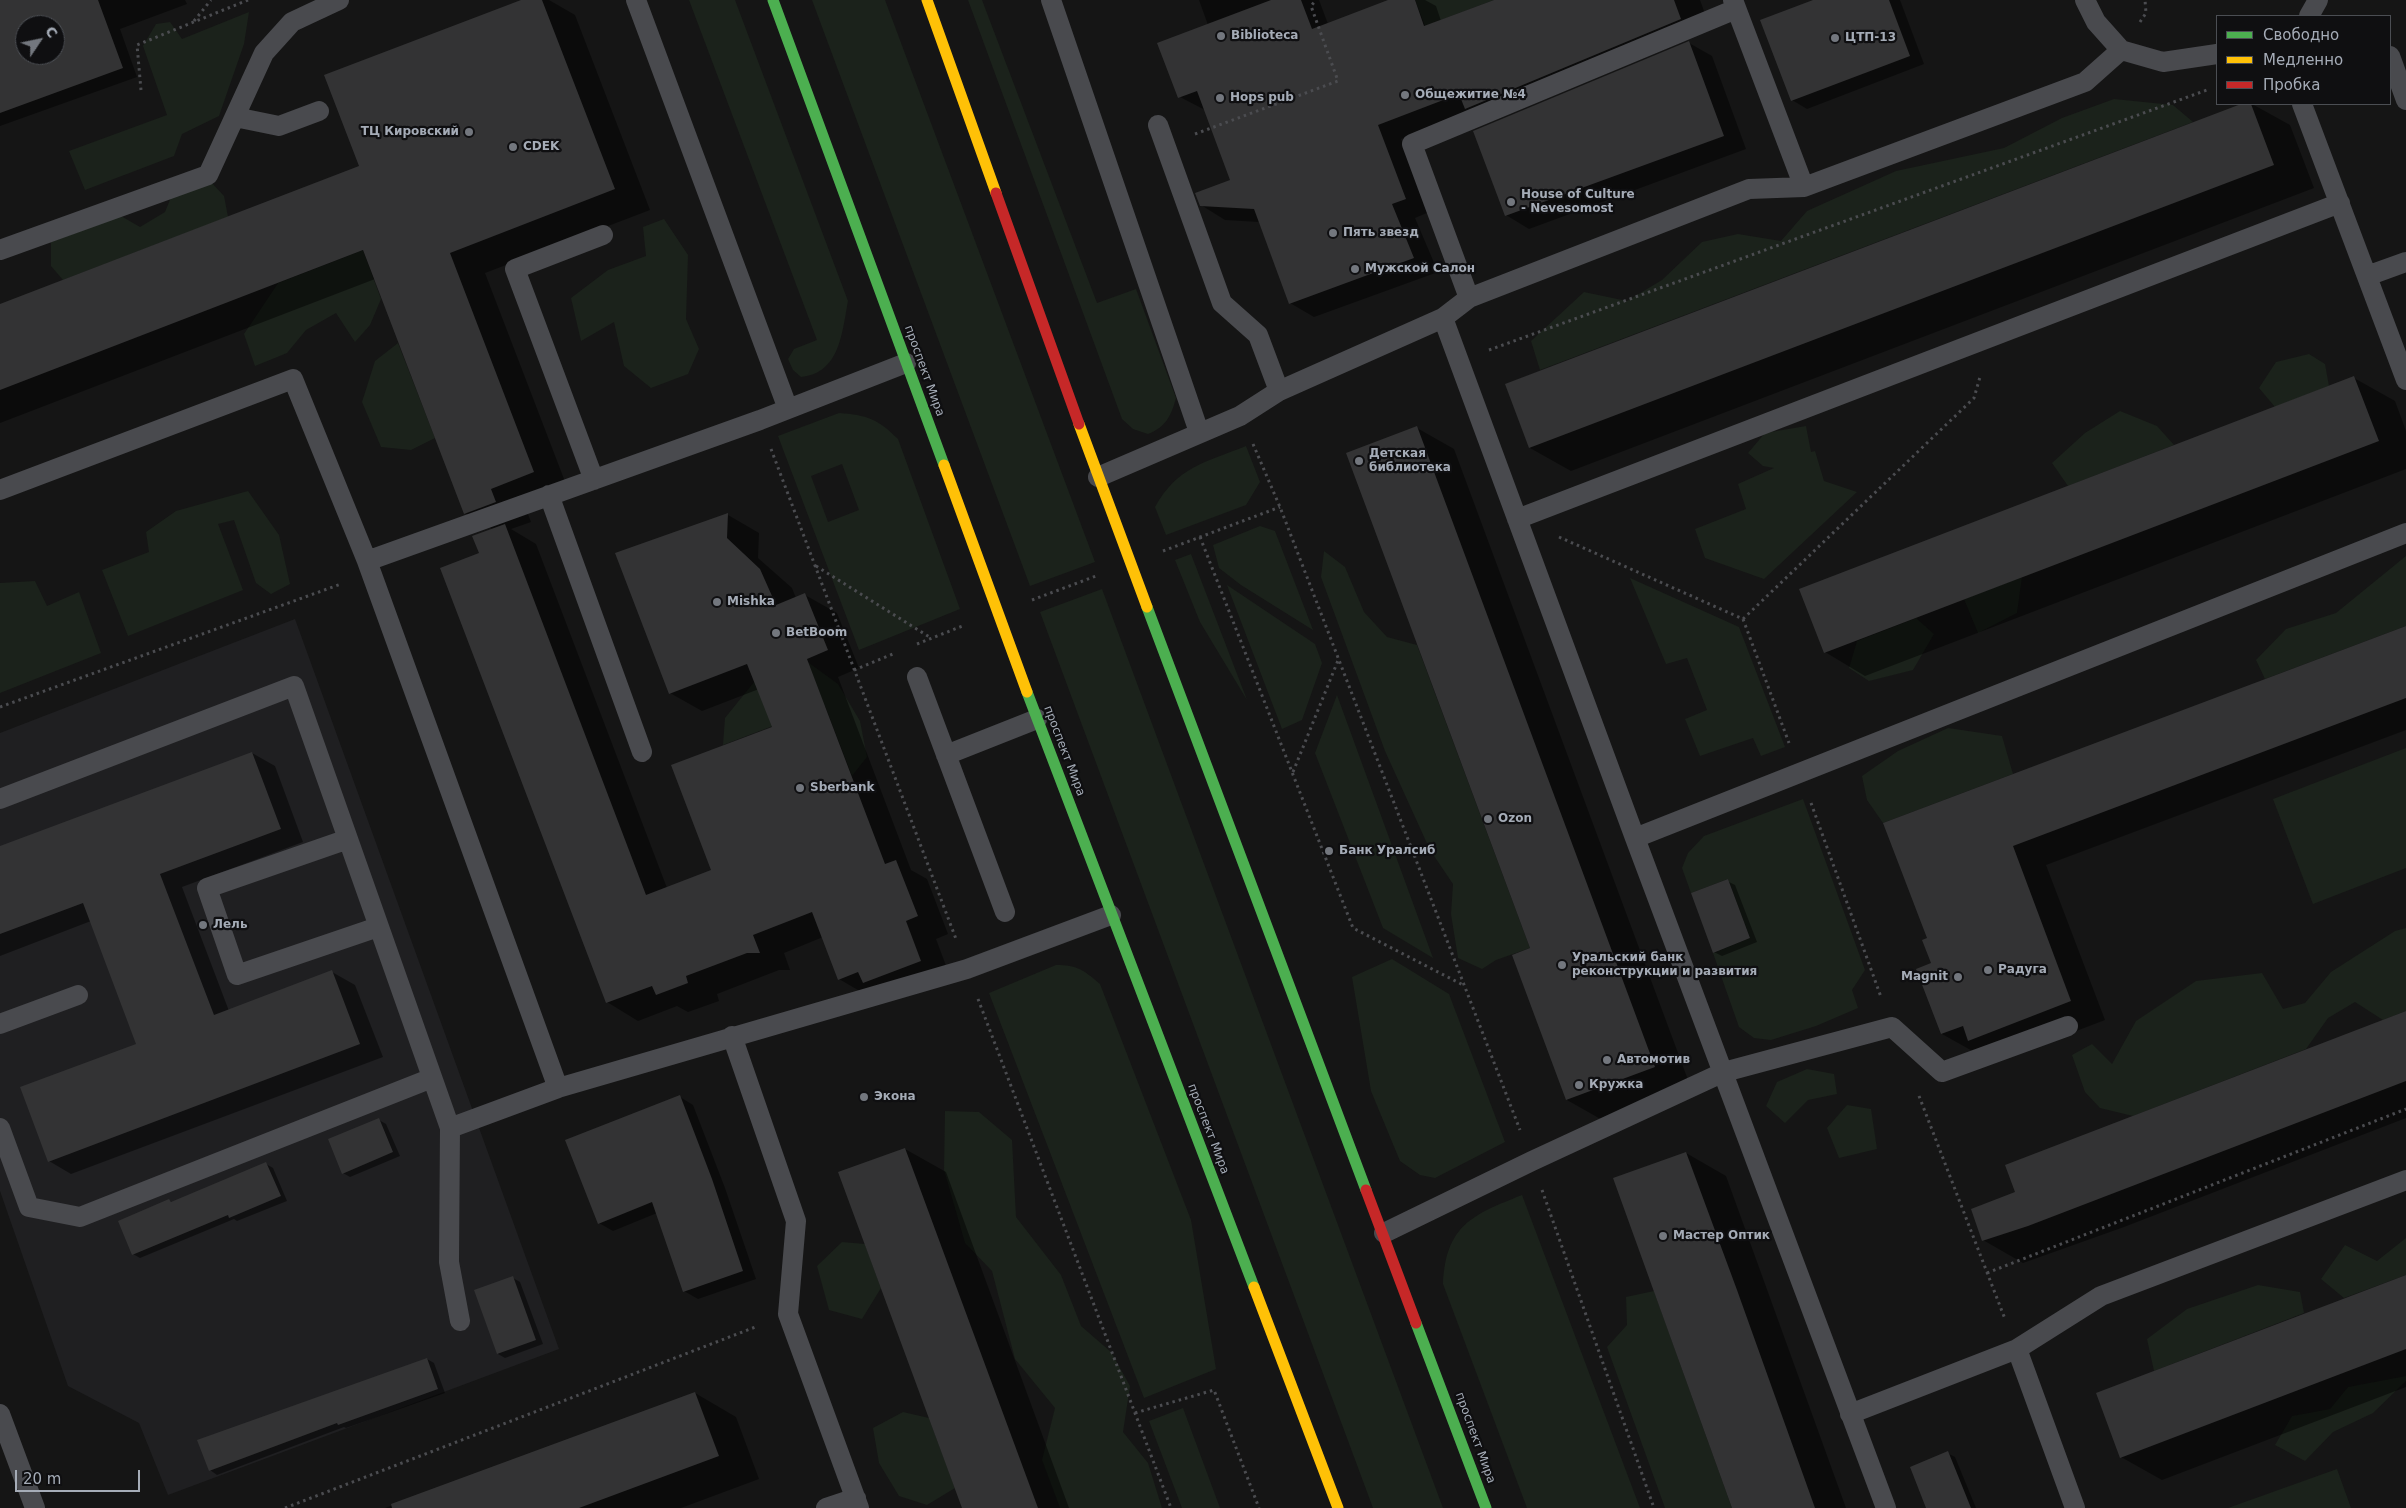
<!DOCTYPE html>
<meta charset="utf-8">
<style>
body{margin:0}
#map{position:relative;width:2406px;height:1508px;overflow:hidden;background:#151515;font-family:"DejaVu Sans",sans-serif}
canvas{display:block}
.legend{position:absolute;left:2216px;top:15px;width:175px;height:90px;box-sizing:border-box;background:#0f0f11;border:1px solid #4b4e53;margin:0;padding:6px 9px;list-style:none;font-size:15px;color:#a5acb7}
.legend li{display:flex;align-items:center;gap:10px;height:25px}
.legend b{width:25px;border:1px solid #4b4e53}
.north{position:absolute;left:15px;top:15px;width:50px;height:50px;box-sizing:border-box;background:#0f0f11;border:1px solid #4b4e53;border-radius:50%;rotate:56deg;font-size:14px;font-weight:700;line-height:20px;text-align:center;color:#a5acb7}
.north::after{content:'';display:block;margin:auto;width:18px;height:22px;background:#73777e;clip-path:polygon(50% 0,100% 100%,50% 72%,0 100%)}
.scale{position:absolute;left:15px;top:1470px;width:125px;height:22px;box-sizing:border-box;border:2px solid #a5acb7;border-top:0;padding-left:6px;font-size:15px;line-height:18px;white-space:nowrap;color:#a5acb7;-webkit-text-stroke:4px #0f0f11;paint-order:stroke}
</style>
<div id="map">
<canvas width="2406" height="1508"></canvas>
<ul class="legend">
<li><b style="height:6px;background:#4caf50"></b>Свободно</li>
<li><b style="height:6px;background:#ffc107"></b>Медленно</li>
<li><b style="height:6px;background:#c62828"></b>Пробка</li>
</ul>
<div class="north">С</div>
<div class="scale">20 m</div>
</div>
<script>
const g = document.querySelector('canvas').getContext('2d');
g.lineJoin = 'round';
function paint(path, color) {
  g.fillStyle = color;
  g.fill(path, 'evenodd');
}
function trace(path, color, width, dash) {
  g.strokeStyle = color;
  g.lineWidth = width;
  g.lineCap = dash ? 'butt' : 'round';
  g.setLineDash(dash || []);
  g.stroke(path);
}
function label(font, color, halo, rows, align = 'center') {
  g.font = font + ' "DejaVu Sans",sans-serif';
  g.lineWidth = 4.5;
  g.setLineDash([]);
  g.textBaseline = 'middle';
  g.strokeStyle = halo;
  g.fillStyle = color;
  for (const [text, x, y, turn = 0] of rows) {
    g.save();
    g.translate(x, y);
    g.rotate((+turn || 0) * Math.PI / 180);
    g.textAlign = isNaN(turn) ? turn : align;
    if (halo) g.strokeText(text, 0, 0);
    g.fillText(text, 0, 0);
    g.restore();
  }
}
paint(new Path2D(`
 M 295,619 L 559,1349 L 168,1495 L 139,1423 L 68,1386 L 0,1191 L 0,733 Z`), '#1f1f21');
paint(new Path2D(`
 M 689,0 L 735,0 L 848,301 C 842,333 840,373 801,377 L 793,370 L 788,359 L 794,349 L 817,340 Z
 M 812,0 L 885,0 L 1095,562 L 1030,586 Z
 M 968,0 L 982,0 L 1097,303 L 1136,289 L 1176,398 C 1171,416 1166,427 1148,434 L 1133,429 L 1122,419 Z
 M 1415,0 L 1494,0 L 1425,26 Z
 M 249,12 L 244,44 L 219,116 L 182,134 L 174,156 L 85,190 L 69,151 L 167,115 L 143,46 L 156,24 L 170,22 L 182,39 Z
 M 2114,99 L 2173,105 L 2193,122 L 1540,370 L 1531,341 L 1584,292 L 1627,301 L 1662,280 L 1702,242 L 1738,234 L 1781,241 L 1807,211 L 1896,171 L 2004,148 L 2062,118 Z
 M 211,182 L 224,196 L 228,217 L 63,280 L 51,266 L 51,242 L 121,216 L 140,227 L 165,212 L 174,190 Z
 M 664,219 L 688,255 L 686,319 L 699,349 L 688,374 L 651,388 L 624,366 L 614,322 L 581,341 L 571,298 L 608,270 L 646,256 L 643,227 Z
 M 363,250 L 381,299 L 370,325 L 355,342 L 336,313 L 306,330 L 287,353 L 255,366 L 244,334 L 278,283 Z
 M 398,343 L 435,438 L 411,450 L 381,447 L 362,402 L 375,361 Z
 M 2309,354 L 2325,364 L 2329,386 L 2275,407 L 2259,388 L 2276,362 Z
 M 2120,411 L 2157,426 L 2174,445 L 2068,486 L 2052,463 L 2085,433 Z
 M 839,413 C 867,415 878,419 898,439 L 960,609 L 859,650 L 778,436 ZM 842,464 L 859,510 L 828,522 L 811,476 Z
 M 1806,426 L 1811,452 L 1815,451 L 1824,481 L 1857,492 L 1764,579 L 1705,558 L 1695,529 L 1746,509 L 1738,484 L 1774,468 L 1763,466 L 1748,453 L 1765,433 Z
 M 1246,446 L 1260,482 L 1246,505 L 1166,535 L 1155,507 C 1177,467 1206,462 1246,446 Z
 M 248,491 L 279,535 L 290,584 L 271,594 L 256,583 L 234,520 L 218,524 L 243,590 L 128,636 L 102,570 L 149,552 L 146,532 L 176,511 Z
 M 1260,526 L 1275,531 L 1313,630 L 1241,585 L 1219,568 L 1213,545 Z
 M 1324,551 L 1345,567 L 1364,612 L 1387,637 L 1417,645 L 1530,948 L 1496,960 L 1482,969 L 1458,958 L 1451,914 L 1453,884 L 1430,850 L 1385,751 L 1321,577 Z
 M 1191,554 L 1247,700 L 1200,622 L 1175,560 Z
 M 2406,556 L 2406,626 L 2265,679 L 2256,660 L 2286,629 L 2336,613 Z
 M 2022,577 L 2017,613 L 1978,633 L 1964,599 Z
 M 1630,578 L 1739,627 L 1785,747 L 1761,756 L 1753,738 L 1700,756 L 1685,719 L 1707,710 L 1687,658 L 1666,664 Z
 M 35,581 L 47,606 L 79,592 L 101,653 L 0,693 L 0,583 Z
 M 1227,585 L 1315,644 L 1322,663 L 1302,720 L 1282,729 Z
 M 1102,589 L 1443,1508 L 1373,1508 L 1040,612 Z
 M 1916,618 L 1934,634 L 1913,670 L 1869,681 L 1849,668 L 1857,641 Z
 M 805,660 L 838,684 L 860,721 L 867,757 L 852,776 L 825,706 L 723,745 L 725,718 L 754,682 Z
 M 1337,695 L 1433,958 L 1383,928 L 1315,753 Z
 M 1948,728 L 2002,736 L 2013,774 L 1883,823 L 1867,800 L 1862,776 L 1898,751 Z
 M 2406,748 L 2406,868 L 2313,904 L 2273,799 Z
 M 1803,799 L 1865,970 L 1852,990 L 1858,1008 L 1816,1026 L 1771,1040 L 1754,1038 L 1739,1027 L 1713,953 L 1750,938 L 1728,879 L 1691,893 L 1682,868 L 1688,853 L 1704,836 Z
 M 2406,928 L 2406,1011 L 2383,1020 L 2355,1002 L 2328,1018 L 2306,1049 L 2133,1116 L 2100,1108 L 2085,1092 L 2072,1055 L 2092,1044 L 2112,1064 L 2136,1021 L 2196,981 L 2262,973 L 2283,1009 L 2305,1003 L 2331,972 L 2395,931 Z
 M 1392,959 L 1449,994 L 1505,1142 L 1435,1178 L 1420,1175 L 1400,1161 L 1371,1091 L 1352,977 Z
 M 1056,965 C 1077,965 1084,970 1100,984 L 1191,1220 L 1216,1369 L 1144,1398 L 989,993 Z
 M 1807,1069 L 1834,1074 L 1837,1094 L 1808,1100 L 1785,1123 L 1766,1106 L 1777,1082 Z
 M 1847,1105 L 1871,1109 L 1877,1149 L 1839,1158 L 1827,1128 Z
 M 945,1111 L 979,1112 L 1012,1140 L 1016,1217 L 1061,1275 L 1081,1326 L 1111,1352 L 1130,1386 L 1123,1432 L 1148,1463 L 1162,1508 L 1060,1508 L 1042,1460 L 1055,1408 L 1015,1359 L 992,1271 L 965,1243 L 944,1170 Z
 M 1522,1195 L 1640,1508 L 1527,1508 L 1443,1284 C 1446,1225 1472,1215 1522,1195 Z
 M 2406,1238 L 2406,1275 L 2344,1298 L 2321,1279 L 2345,1245 L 2377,1261 Z
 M 842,1242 L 865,1244 L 881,1288 L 862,1319 L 829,1310 L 817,1266 Z
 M 2258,1285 L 2300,1292 L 2304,1313 L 2154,1371 L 2147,1339 L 2187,1309 Z
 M 1654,1291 L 1732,1508 L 1665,1508 L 1607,1347 L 1627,1325 L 1626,1297 Z
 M 2406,1376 L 2406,1381 L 2373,1413 L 2333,1432 L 2305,1461 L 2275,1445 L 2292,1416 L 2330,1409 L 2348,1387 Z
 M 1183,1408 L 1220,1508 L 1182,1508 L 1149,1421 Z
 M 903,1412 L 929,1418 L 955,1488 L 927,1505 L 899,1496 L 879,1463 L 873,1428 Z
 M 2337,1469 L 2351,1508 L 2228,1508 Z`), '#1b221b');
paint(new Path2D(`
 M 0,0 L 185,0 L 187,4 L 120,29 L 137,77 L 0,126 ZM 25,25 L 55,25 L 55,55 L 25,55 Z
 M 524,0 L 549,0 L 575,15 L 650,210 L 485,273 L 569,492 L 526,509 L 531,522 L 511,529 L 536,544 L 667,888 L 713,871 L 773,727 L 759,689 L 702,711 L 670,693 L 728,515 L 759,533 L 758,558 L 792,588 L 796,598 L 805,595 L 837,613 L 859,668 L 838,677 L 911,870 L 927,879 L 948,934 L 936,939 L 951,979 L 870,997 L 839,979 L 823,937 L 784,953 L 790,970 L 779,970 L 717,994 L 719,1001 L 688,1012 L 677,1006 L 638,1021 L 607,1002 L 480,554 L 494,530 L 465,513 L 375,279 L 0,423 L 0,306 L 361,167 Z
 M 1199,0 L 1319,0 L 1328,24 L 1392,0 L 1425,0 L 1436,6 L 1441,21 L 1497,0 L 1700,0 L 1708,22 L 1401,139 L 1429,212 L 1415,218 L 1438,272 L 1314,317 L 1290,303 L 1259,222 L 1225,220 L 1201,205 L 1231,180 L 1205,110 L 1180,97 L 1208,25 Z
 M 1817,0 L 1900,0 L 1924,64 L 1807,109 L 1792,100 Z
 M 1689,43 L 1712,56 L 1746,149 L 1529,229 L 1506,215 Z
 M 2244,104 L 2252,104 L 2290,125 L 2314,188 L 1571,471 L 1530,448 L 1506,384 Z
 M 2354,378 L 2395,401 L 2406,431 L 2406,469 L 1865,676 L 1825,652 Z
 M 1417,428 L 1454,449 L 1691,1088 L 1604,1121 L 1567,1100 Z
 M 2406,627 L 2406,730 L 2046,865 L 2105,1020 L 2003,1059 L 1976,1053 L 1942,1034 L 1918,969 L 1932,964 L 1929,939 L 1885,824 Z
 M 252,753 L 275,766 L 303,842 L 182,887 L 229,1011 L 332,972 L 355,985 L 383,1057 L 71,1174 L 49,1161 L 137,1045 L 91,921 L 0,956 L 0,847 Z
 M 1727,881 L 1735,885 L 1757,942 L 1722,956 L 1714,952 Z
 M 2406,1012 L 2406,1118 L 2124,1227 L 2023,1263 L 1983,1240 L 2017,1193 Z
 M 680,1097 L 693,1105 L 725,1188 L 756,1279 L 698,1299 L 684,1291 L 657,1213 L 613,1231 L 599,1223 Z
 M 379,1120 L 386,1124 L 400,1156 L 350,1177 L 343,1173 Z
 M 905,1149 L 946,1172 L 1069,1508 L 963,1508 Z
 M 1686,1153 L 1726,1176 L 1846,1508 L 1734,1508 Z
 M 266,1164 L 273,1168 L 287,1201 L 237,1221 L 234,1219 L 140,1258 L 133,1254 L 169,1200 L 173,1203 Z
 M 2406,1276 L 2406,1387 L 2162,1480 L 2121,1457 Z
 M 513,1278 L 520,1282 L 543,1344 L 505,1358 L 498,1354 Z
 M 427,1359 L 434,1363 L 445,1393 L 346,1428 L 344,1427 L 217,1475 L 210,1470 Z
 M 695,1393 L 736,1417 L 759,1479 L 681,1508 L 385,1508 Z
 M 1947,1453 L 1955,1457 L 1976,1508 L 1928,1508 Z`), '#0007');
paint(new Path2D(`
 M 0,0 L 98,0 L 123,68 L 0,113 ZM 25,25 L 55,25 L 55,55 L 25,55 Z
 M 521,0 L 542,0 L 615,189 L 450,253 L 534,472 L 491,489 L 496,502 L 464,514 L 363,250 L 0,390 L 0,304 L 359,166 L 324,75 Z
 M 1271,0 L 1301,0 L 1312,29 L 1388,0 L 1415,0 L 1424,26 L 1494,0 L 1674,0 L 1681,19 L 1465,109 L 1459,94 L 1378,125 L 1406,199 L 1392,204 L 1414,258 L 1289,304 L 1254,209 L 1200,206 L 1195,193 L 1230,180 L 1197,91 L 1178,98 L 1157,43 Z
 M 1813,0 L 1889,0 L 1910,56 L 1791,101 L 1760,20 Z
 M 1689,41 L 1724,136 L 1505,216 L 1473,131 Z
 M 2241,104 L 2251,104 L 2274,165 L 1529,448 L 1505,384 Z
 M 2354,376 L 2379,441 L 1824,653 L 1799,589 Z
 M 1417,426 L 1655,1067 L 1566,1100 L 1512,955 L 1530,948 L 1346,453 Z
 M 728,513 L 727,538 L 760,569 L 776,605 L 805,593 L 828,650 L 807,659 L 885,864 L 896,860 L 918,916 L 906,921 L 921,961 L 863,983 L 858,972 L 838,980 L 812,912 L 753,935 L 760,953 L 747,953 L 686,976 L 688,983 L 656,995 L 652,986 L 606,1003 L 440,568 L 479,553 L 472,536 L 505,524 L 646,895 L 711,870 L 671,765 L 772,727 L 747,664 L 669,694 L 615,553 Z
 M 2406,626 L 2406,698 L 2013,846 L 2071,1001 L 1968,1041 L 1963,1026 L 1941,1034 L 1916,969 L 1931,963 L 1922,940 L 1927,938 L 1883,823 Z
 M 252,752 L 281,829 L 160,874 L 214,1015 L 332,970 L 360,1044 L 48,1162 L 20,1087 L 136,1044 L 83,903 L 0,934 L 0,846 Z
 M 1728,879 L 1750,938 L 1713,953 L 1691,893 Z
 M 2406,1011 L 2406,1081 L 2028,1226 L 1982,1241 L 1971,1209 L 2015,1192 L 2005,1165 Z
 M 680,1095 L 712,1179 L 743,1271 L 683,1292 L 652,1202 L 598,1224 L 565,1140 Z
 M 379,1118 L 393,1152 L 342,1174 L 328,1139 Z
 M 905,1148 L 1038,1508 L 962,1508 L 838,1172 Z
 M 1686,1152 L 1737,1290 L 1815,1508 L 1732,1508 L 1613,1178 Z
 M 266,1162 L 281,1196 L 229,1218 L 228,1215 L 132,1255 L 118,1221 L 169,1199 L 171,1202 Z
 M 2406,1275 L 2406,1349 L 2120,1458 L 2096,1393 Z
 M 513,1276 L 536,1340 L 497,1354 L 474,1290 Z
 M 427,1358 L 438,1389 L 338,1425 L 337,1423 L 209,1471 L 197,1440 Z
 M 695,1392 L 719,1456 L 579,1508 L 392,1508 L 391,1504 Z
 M 1948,1451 L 1971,1508 L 1926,1508 L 1910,1467 Z`), '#333334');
trace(new Path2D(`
 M 194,21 L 211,0
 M 2140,22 L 2146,13 L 2145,0
 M 141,90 L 137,45 L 248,0
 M 1195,134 L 1338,81 L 1311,6 L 1316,0
 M 1489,350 L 2207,90
 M 1253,444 L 1280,507 L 1520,1130
 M 771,449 L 956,939
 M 1200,537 L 1353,928 L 1465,986
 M 1559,537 L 1743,619 L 1789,743
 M 1163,551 L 1280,507
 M 816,566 L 931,638
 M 1032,600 L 1096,576
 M 1743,619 L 1974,398 L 1980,377
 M 917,644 L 965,625
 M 854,670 L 893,654
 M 0,707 L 341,584
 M 1293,772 L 1339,658
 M 1811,803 L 1881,997
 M 978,999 L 1171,1508
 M 1919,1096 L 2005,1319
 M 1542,1190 L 1654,1508
 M 1987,1273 L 2406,1109
 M 1135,1413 L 1214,1390 L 1259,1508
 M 285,1508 L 758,1326`), '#4b4c50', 3, [2.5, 4]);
trace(new Path2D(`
 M 636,0 L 788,409
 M 1051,0 L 1199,432
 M 1733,0 L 1804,187
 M 2085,0 L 2096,22 L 2121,50 L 2163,62 L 2217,54
 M 2309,16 L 2318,0
 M 2390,56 L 2406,100
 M 2302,104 L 2406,380
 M 235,117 L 279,126 L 319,111
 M 1158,125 L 1222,303 L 1258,335 L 1279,391
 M 0,250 L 208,175 L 264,53 L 292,22 L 339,0
 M 2367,276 L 2406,262
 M 1469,298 L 1412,144 L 1736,9
 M 1443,318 L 1635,838 L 1886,1508
 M 1098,477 L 1240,416 L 1279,391 L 1443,318 L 1469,298 L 1749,189 L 1804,187 L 2085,82 L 2121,50
 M 594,480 L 515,269 L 603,235
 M 0,490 L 293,379 L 367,561 L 558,1088
 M 549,495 L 642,752
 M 1517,519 L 2340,203
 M 367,561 L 760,420 L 906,363
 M 917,677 L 1005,912
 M 946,755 L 1037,719
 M 0,799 L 294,686 L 450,1128 L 449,1262 L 460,1321
 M 1635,838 L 2406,533
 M 348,839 L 207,888 L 237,975 L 378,927
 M 0,1024 L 78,995
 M 732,1036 L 796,1221 L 788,1314 L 859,1508
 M 0,1128 L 29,1207 L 80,1217 L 432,1078
 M 450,1128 L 558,1088 L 967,969 L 1111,915
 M 1384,1233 L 1532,1161 L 1724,1072 L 1892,1027 L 1942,1072 L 2068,1026
 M 2017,1349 L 2075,1508
 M 0,1414 L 35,1508
 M 1850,1414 L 2017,1349 L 2101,1296 L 2406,1180
 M 826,1508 L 856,1498`), '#494a4e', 20);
trace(new Path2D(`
 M 773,0 L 944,465
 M 1147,607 L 1366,1190
 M 1027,692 L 1254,1287
 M 1416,1323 L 1486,1508`), '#4caf50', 11);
trace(new Path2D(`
 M 927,0 L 996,193
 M 1079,424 L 1147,607
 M 944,465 L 1027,692
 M 1254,1287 L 1338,1508`), '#ffc107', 11);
trace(new Path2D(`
 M 996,193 L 1079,424
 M 1366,1190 L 1416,1323`), '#c62828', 11);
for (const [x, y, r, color] of [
 [1221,36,5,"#73777e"],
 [1835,38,5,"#73777e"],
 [1405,95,5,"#73777e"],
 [1220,98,5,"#73777e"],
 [469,132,5,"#73777e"],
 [513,147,5,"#73777e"],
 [1511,202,5,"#73777e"],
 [1333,233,5,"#73777e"],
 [1355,269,5,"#73777e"],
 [1359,461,5,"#73777e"],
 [717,602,5,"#73777e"],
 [776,633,5,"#73777e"],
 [800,788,5,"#73777e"],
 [1488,819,5,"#73777e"],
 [1329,851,5,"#73777e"],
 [203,925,5,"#73777e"],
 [1562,965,5,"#73777e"],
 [1988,970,5,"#73777e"],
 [1958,977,5,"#73777e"],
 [1607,1060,5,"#73777e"],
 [1579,1085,5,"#73777e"],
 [864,1097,5,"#73777e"],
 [1663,1236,5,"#73777e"]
]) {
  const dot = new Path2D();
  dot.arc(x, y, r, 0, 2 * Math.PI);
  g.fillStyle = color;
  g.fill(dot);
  trace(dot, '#0f0f11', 2);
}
label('bold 12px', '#a5acb7', '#0f0f11', [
 ["Biblioteca",1231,36],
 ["ЦТП-13",1845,38],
 ["Общежитие №4",1415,95],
 ["Hops pub",1230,98],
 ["ТЦ Кировский",459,132,"right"],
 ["CDEK",523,147],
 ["House of Culture",1521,195],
 ["- Nevesomost",1521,209],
 ["Пять звезд",1343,233],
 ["Мужской Салон",1365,269],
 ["Детская",1369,454],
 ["библиотека",1369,468],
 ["Mishka",727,602],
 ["BetBoom",786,633],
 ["Sberbank",810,788],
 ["Ozon",1498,819],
 ["Банк Уралсиб",1339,851],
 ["Лель",213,925],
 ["Уральский банк",1572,958],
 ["реконструкции и развития",1572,972],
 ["Радуга",1998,970],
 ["Magnit",1948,977,"right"],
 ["Автомотив",1617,1060],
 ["Кружка",1589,1085],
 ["Экона",874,1097],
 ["Мастер Оптик",1673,1236]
], 'left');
label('12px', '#a5acb7', '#0f0f11', [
 ["проспект Мира",924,371,70],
 ["проспект Мира",1064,751,69],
 ["проспект Мира",1208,1129,69],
 ["проспект Мира",1475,1438,70]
]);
</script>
